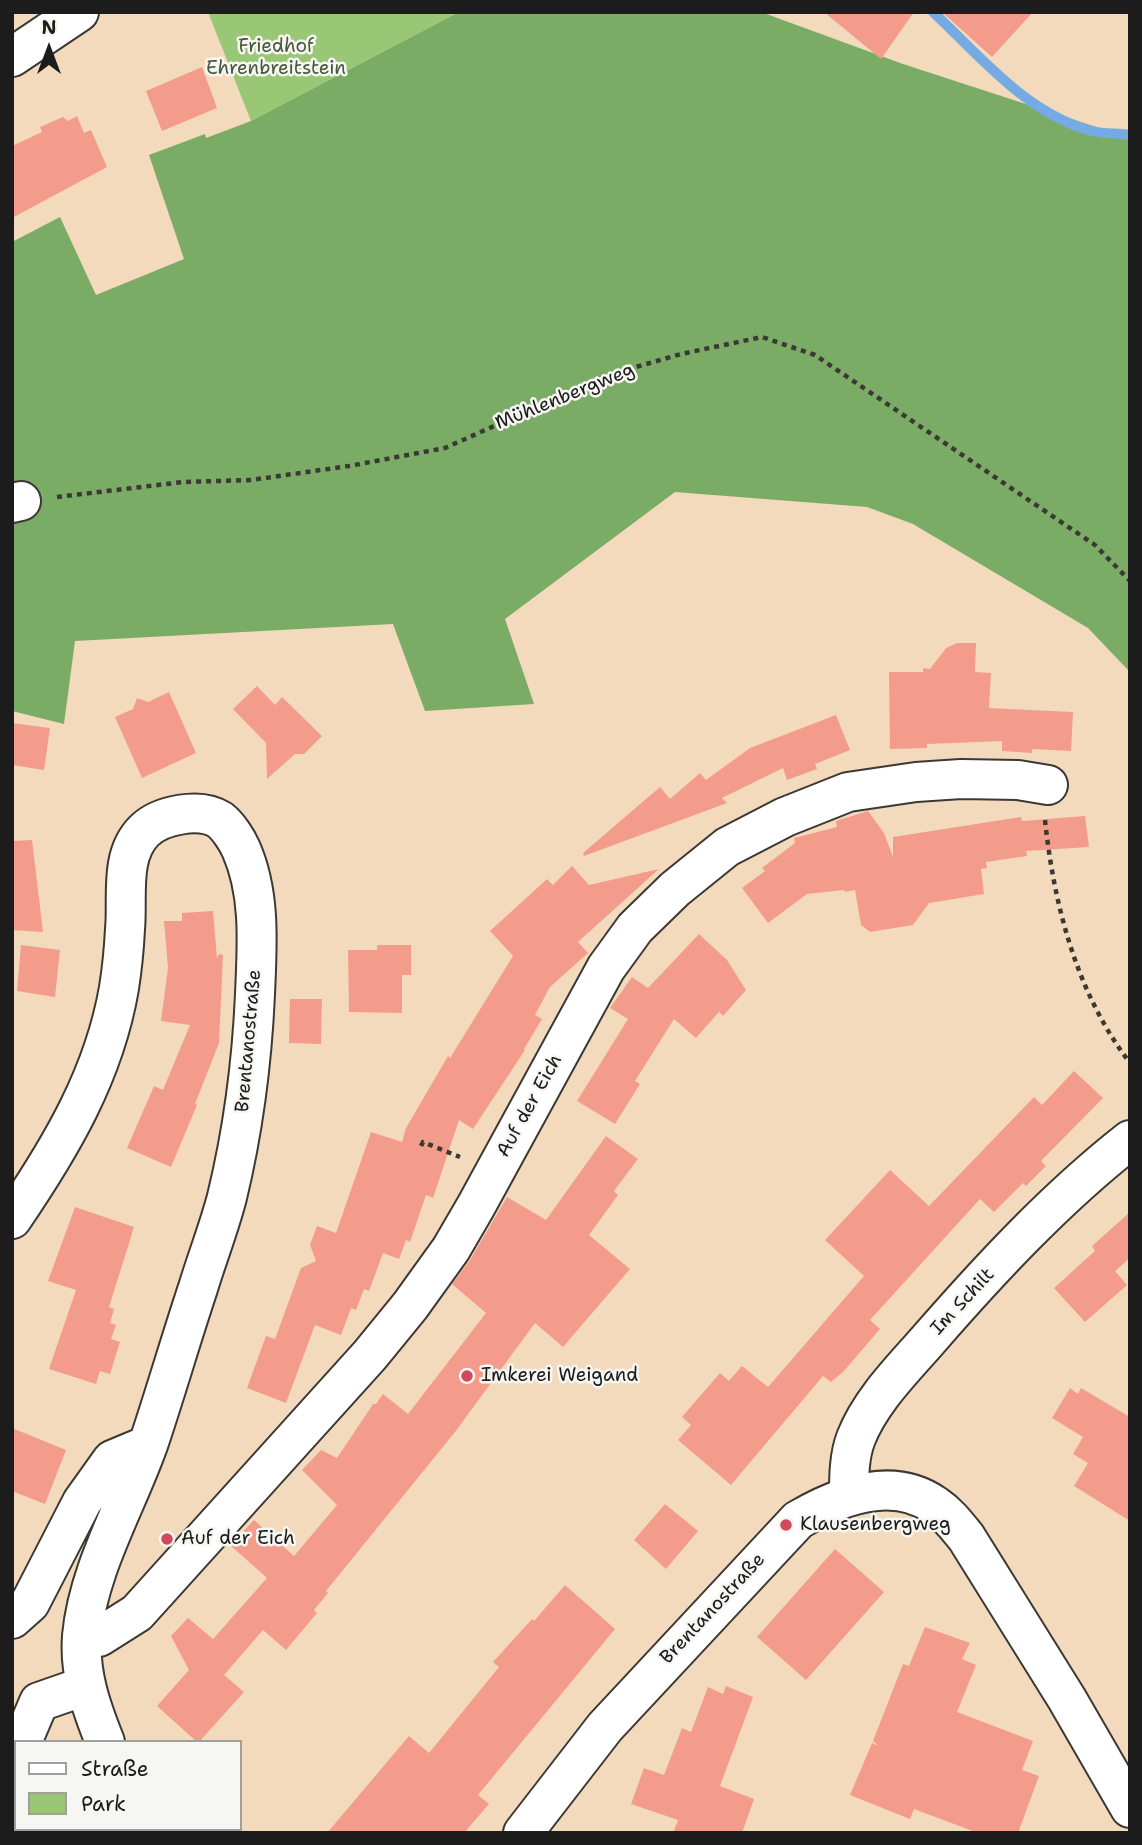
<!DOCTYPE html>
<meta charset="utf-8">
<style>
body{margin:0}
#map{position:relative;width:1142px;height:1845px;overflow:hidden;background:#f3dabd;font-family:"Shantell Sans",sans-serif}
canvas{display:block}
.frame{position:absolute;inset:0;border:14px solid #1c1c1c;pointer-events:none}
.legend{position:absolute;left:14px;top:1740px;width:228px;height:91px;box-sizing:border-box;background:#f6f6f2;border:2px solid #9f9f9c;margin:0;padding:9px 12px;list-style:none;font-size:21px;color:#1c1c1c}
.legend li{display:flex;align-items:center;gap:14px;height:35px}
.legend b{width:35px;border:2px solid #9f9f9c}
.north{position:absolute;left:14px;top:14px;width:70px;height:70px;-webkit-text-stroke:5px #f6f6f2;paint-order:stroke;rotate:0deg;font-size:19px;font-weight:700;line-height:28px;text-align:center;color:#1c1c1c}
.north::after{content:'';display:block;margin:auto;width:24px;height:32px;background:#1c1c1c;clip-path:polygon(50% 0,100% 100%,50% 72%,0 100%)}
</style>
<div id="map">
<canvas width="1142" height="1845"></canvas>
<div class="frame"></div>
<ul class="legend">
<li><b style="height:9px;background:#fff"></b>Straße</li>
<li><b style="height:19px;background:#99c775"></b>Park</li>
</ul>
<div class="north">N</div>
</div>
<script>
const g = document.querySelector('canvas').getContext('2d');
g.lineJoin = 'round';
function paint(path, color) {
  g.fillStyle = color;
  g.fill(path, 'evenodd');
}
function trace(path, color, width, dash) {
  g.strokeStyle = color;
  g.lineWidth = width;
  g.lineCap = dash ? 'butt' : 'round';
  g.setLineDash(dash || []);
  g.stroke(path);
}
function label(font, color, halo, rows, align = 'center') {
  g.font = font + ' "Shantell Sans",sans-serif';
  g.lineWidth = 5;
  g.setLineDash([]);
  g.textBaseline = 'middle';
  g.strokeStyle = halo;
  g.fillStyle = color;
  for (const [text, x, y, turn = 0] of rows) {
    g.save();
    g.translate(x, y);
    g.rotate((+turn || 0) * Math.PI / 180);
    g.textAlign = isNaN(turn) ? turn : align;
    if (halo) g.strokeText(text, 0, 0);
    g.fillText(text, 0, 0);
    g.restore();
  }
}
paint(new Path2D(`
 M 208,12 L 459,12 L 251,121 Z`), '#99c775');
paint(new Path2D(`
 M 459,12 L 761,12 L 903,64 L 1130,138 L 1130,672 L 1088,628 L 913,524 L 867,507 L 675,492 L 505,619 L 534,704 L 425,711 L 393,624 L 75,641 L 64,724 L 12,711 L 12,242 L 60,217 L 96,295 L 184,259 L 149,155 L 205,134 L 206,138 L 251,121 Z`), '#7aac66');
trace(new Path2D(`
 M 933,12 C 981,57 1027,114 1092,131 C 1104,134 1117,133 1130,135`), '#76aae3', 10);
paint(new Path2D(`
 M 824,12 L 914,12 L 881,59 Z
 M 942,12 L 1033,12 L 992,57 Z
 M 202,67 L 217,108 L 162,131 L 146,91 Z
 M 77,116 L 84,133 L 91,130 L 107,167 L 12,218 L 12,146 L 42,132 L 40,127 L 63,117 L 68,121 Z
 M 957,643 L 976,643 L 975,672 L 991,673 L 989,708 L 1073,712 L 1071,751 L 1032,749 L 1032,753 L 1002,751 L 1002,741 L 927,744 L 927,748 L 890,749 L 889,672 L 923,672 L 923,668 L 930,669 L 946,648 Z
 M 257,686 L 275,705 L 282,697 L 322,736 L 304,754 L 295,754 L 267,779 L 266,743 L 233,709 Z
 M 169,692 L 196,753 L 142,778 L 115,717 L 133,709 L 137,698 L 148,702 Z
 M 836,715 L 850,750 L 815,764 L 817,769 L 787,780 L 783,768 L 722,798 L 727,803 L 584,856 L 583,853 L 660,787 L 670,799 L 700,773 L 706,780 L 750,748 Z
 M 12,723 L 50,728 L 44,770 L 12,765 Z
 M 868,811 L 884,833 L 893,857 L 893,837 L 1021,817 L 1022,821 L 1085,816 L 1089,847 L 1026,851 L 1027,856 L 986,862 L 987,868 L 981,869 L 984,894 L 929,903 L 913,925 L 870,932 L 861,925 L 855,890 L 845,892 L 844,890 L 807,894 L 768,923 L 742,888 L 765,871 L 762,868 L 795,843 L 794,838 L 837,827 L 836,821 Z
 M 32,840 L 43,932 L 12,930 L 12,841 Z
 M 572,866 L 589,885 L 659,869 L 578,942 L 588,953 L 550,987 L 535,1015 L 542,1019 L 524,1049 L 525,1050 L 473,1129 L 459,1120 L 433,1198 L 426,1195 L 410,1242 L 406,1240 L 399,1259 L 383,1253 L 369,1291 L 364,1289 L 356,1310 L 351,1308 L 341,1335 L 315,1325 L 286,1403 L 247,1388 L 266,1336 L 275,1339 L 301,1268 L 316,1261 L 310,1245 L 317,1226 L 336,1233 L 371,1132 L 402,1142 L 406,1128 L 448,1056 L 450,1058 L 513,956 L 490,931 L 547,879 L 553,885 Z
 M 213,911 L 217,959 L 219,954 L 223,955 L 219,1043 L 195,1104 L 197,1105 L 171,1167 L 127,1148 L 154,1086 L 163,1090 L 190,1025 L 161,1021 L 168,968 L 164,921 L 182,921 L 182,913 Z
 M 699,934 L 727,960 L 746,990 L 723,1016 L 719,1012 L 696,1038 L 674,1019 L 635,1081 L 640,1084 L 615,1124 L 577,1101 L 628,1019 L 610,1008 L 632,977 L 648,988 Z
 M 21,945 L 60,950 L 55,997 L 17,991 Z
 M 377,945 L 411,945 L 411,975 L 402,975 L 402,1013 L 349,1012 L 348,950 L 377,950 Z
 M 290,999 L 322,999 L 321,1044 L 289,1043 Z
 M 1074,1071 L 1103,1098 L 1041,1161 L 1046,1166 L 1026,1186 L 1023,1183 L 994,1212 L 980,1199 L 870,1320 L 880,1329 L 844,1371 L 831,1382 L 823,1376 L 731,1485 L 678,1440 L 691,1425 L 682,1417 L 720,1373 L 729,1381 L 742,1366 L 768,1387 L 864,1276 L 825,1240 L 890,1170 L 929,1206 L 1034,1097 L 1042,1105 Z
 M 606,1136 L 638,1159 L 614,1191 L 618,1195 L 589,1235 L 630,1269 L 563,1347 L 535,1323 L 455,1432 L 326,1591 L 328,1593 L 314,1610 L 317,1613 L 286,1650 L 263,1630 L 224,1675 L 244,1692 L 199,1742 L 197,1742 L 157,1706 L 189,1670 L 171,1636 L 188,1618 L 213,1639 L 267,1578 L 230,1545 L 254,1520 L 294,1556 L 337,1505 L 302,1470 L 321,1450 L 337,1458 L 373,1404 L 376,1404 L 383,1394 L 408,1414 L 486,1313 L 452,1284 L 470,1260 L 507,1197 L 546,1220 Z
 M 75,1207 L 134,1227 L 109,1307 L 114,1309 L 110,1323 L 116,1325 L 111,1339 L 120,1342 L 110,1374 L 100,1371 L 96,1384 L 49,1369 L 76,1290 L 48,1281 Z
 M 1130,1212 L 1130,1258 L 1115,1271 L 1127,1285 L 1085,1322 L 1054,1288 L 1095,1251 L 1092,1246 Z
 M 1070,1388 L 1078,1394 L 1081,1388 L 1130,1417 L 1130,1521 L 1074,1486 L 1088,1463 L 1073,1454 L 1083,1437 L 1052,1418 Z
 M 12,1428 L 66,1450 L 45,1504 L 12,1491 Z
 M 665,1504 L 698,1531 L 666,1569 L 634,1540 Z
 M 835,1549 L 884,1592 L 806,1680 L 757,1637 Z
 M 565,1585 L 615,1629 L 478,1795 L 489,1804 L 464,1833 L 327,1833 L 409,1736 L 429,1753 L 499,1667 L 493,1662 L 532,1619 L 534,1621 Z
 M 925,1627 L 970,1643 L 962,1659 L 976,1665 L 957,1712 L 1033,1741 L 1022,1770 L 1039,1776 L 1018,1833 L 978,1833 L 914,1809 L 910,1819 L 850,1795 L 872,1743 L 879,1746 L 873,1741 L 903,1664 L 909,1666 Z
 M 726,1686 L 753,1697 L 720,1786 L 754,1799 L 742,1833 L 673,1833 L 678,1820 L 631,1804 L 644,1768 L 664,1775 L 682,1728 L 691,1732 L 708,1687 L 723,1694 Z`), '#f49c8b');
const minor = new Path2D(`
 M 12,503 L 21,501
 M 12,1219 C 61,1147 104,1075 119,988 C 122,969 124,949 125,929 C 128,898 119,856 144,831 C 160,815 200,807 220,820 C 228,826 237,840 241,849 C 261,894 257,946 255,994 C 252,1062 243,1131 227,1197 C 219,1228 207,1258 198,1288 C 181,1339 166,1391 149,1442 C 127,1505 88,1569 82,1636 C 79,1673 91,1707 105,1742
 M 849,1496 C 849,1477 849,1456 856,1438 C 871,1400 903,1369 929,1339 C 990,1269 1056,1198 1130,1140
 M 12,1619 L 30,1603 L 82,1502 L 112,1460 L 148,1445
 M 82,1638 L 99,1637 L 137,1613 L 370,1355 L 410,1306 L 451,1249 L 476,1206 L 606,968 L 635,928 L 675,889 L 727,847 L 785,817 L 848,792 L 916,782 L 961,779 L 1018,780 L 1048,785
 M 22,1742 L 39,1702 L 85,1686
 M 153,1829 L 155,1833
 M 523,1833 L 605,1727 L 798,1520 C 839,1496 893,1475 936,1506 C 948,1514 957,1526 966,1537 L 1067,1699 L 1130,1808`);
const major = new Path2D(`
 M 12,57 L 79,12`);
trace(minor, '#3c3834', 42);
trace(major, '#3c3834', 42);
trace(new Path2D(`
 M 57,497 L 183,482 L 251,480 L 349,466 L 445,448 L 608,375 L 681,354 L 762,337 L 815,355 L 1095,545 L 1130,581
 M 1045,820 C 1054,906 1077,994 1130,1063
 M 421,1146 L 423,1142 L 460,1157`), '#3c3834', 4.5, [5, 5]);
trace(minor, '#fff', 38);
trace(major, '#fff', 38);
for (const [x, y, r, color] of [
 [467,1376,7,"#d1495b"],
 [786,1525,7,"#d1495b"],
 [167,1539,7,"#d1495b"]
]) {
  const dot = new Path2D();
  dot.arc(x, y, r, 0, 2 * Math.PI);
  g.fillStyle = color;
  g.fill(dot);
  trace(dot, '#f6f6f2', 2.5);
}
label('19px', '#48583b', '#f6f6f2', [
 ["Friedhof",276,47],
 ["Ehrenbreitstein",276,69]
]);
label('19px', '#1c1c1c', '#f6f6f2', [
 ["Mühlenbergweg",565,397,-22],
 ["Brentanostraße",249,1041,-85],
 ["Auf der Eich",530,1106,-61],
 ["Im Schilt",963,1302,-47],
 ["Brentanostraße",713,1609,-47]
]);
label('19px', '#1c1c1c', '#f6f6f2', [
 ["Imkerei Weigand",481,1376],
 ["Klausenbergweg",800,1525],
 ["Auf der Eich",181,1539]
], 'left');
</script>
